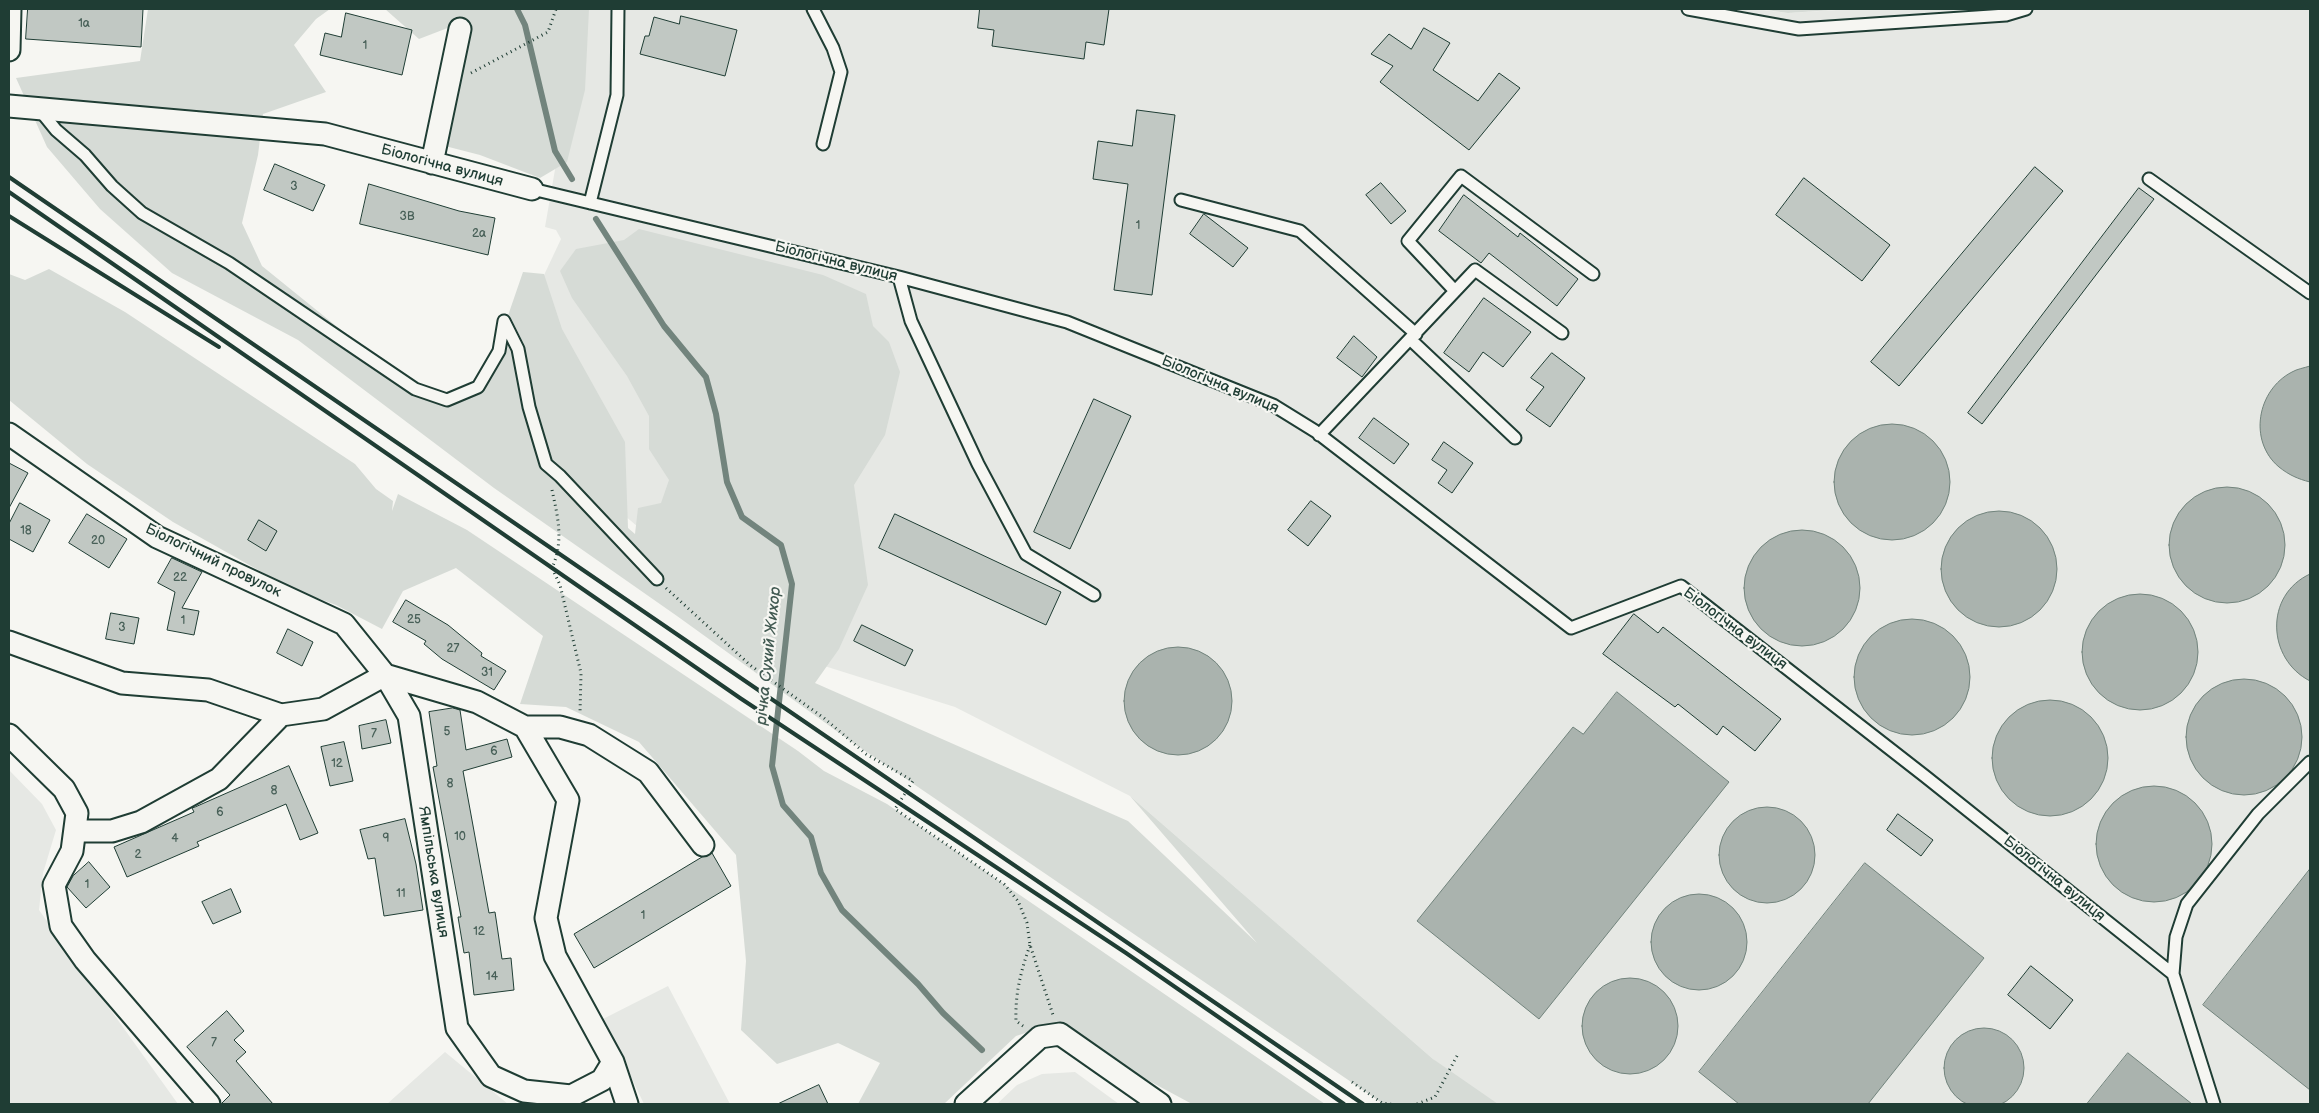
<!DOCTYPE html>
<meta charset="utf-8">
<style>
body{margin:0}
#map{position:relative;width:2319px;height:1113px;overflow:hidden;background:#f6f6f2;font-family:"Balsamiq Sans",sans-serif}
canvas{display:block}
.frame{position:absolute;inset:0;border:10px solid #1f3d34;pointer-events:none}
</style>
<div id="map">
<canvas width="2319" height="1113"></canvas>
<div class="frame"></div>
</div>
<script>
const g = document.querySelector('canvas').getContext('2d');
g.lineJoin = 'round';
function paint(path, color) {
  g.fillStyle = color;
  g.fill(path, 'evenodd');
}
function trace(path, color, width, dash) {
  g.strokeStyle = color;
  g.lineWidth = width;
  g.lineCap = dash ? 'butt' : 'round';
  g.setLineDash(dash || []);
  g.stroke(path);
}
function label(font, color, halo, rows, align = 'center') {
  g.font = font + ' "Balsamiq Sans",sans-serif';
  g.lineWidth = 4.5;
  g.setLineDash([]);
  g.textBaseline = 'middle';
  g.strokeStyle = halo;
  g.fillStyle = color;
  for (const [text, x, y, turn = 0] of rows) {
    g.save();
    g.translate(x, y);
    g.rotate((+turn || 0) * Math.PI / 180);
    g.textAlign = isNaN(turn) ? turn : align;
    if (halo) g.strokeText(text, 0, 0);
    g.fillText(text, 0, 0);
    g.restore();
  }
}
paint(new Path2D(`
 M 583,9 L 1756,9 L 1788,13 L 1852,9 L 2310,9 L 2310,1104 L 1496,1104 L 1441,1066 L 1130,796 L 955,707 L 818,664 L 696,577 L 551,452 L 521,324 L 561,239 L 556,230 L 545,227 Z
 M 9,770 L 42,804 L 56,830 L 43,873 L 39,910 L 178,1104 L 9,1104 Z
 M 668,986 L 730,1104 L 644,1104 L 603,1019 Z
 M 445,1052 L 508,1104 L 387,1104 Z
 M 1075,1072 L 1119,1104 L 997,1104 L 1017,1085 L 1042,1074 Z`), '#e6e8e4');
paint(new Path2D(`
 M 148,9 L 330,9 L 316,19 L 294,45 L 326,92 L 263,114 L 258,155 L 242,223 L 262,266 L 414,389 L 447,400 L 478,387 L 491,365 L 523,272 L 544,274 L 562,329 L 625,442 L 628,528 L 635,534 L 638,508 L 661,503 L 669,480 L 649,449 L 649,416 L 627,376 L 572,298 L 560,271 L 576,249 L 624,240 L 639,229 L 823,275 L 866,294 L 873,326 L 889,342 L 900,372 L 885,435 L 854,485 L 868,585 L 839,649 L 815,683 L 1128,821 L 1257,943 L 1130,796 L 1433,1059 L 1498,1104 L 1382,1103 L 849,740 L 677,616 L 494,488 L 298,340 L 172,273 L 100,209 L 47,147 L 16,78 L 140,61 Z
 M 385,9 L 589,9 L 585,90 L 567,162 L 540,178 L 480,155 L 445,146 L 458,24 L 419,39 Z
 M 1759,9 L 1847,9 L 1788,13 Z
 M 49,269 L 125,312 L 355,464 L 376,489 L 393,501 L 392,511 L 398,494 L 467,530 L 798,751 L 824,771 L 887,804 L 1325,1104 L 1192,1104 L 1047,1026 L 1016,1036 L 944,1104 L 858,1104 L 880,1063 L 838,1043 L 777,1064 L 741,1030 L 746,961 L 736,855 L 639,742 L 566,707 L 520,704 L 543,636 L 456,568 L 403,591 L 382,629 L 336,605 L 290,588 L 173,522 L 87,464 L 9,400 L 9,274 L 25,280 Z`), '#d6dbd6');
const water = new Path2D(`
 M 2310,366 L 2310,482 C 2298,479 2289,475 2279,467 C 2248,441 2257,390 2292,372 C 2297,369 2304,368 2310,366 Z
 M1834 482a58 58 0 1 1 116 0a58 58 0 1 1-116 0Z
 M2169 545a58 58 0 1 1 116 0a58 58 0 1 1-116 0Z
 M1941 569a58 58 0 1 1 116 0a58 58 0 1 1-116 0Z
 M1744 588a58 58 0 1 1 116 0a58 58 0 1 1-116 0Z
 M 2310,574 L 2310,681 C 2267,659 2264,595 2310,574 Z
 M2082 652a58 58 0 1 1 116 0a58 58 0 1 1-116 0Z
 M1854 677a58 58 0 1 1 116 0a58 58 0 1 1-116 0Z
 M1124 701a54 54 0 1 1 108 0a54 54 0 1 1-108 0Z
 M2186 737a58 58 0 1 1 116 0a58 58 0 1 1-116 0Z
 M 1617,692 L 1729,782 L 1539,1019 L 1417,921 L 1573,727 L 1583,734 Z
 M1992 758a58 58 0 1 1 116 0a58 58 0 1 1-116 0Z
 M2096 844a58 58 0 1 1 116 0a58 58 0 1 1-116 0Z
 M1719 855a48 48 0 1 1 96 0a48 48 0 1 1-96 0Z
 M 1865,863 L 1984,958 L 1868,1104 L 1739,1104 L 1699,1072 Z
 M 2310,869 L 2310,1090 L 2203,1005 Z
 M1651 942a48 48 0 1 1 96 0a48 48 0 1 1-96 0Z
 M1582 1026a48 48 0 1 1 96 0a48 48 0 1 1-96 0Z
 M1944 1068a40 40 0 1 1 80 0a40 40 0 1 1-80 0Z
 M 2128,1053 L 2192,1104 L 2087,1104 Z`);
paint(water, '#aab3ae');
trace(water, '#72847d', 1);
trace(new Path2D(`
 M 517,9 L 525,25 L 555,151 L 572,179
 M 596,219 L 664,326 L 706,377 L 716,414 L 727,482 L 742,517 L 781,545 L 792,584 L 772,766 L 783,805 L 811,837 L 821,873 L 842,910 L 918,984 L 943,1013 L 982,1050`), '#72847d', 6);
const building = new Path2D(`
 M 28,9 L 143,9 L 141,47 L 26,39 Z
 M 980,9 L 1109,9 L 1104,45 L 1086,42 L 1084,59 L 992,46 L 994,30 L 978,28 Z
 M 346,13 L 412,30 L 402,75 L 320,55 L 325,33 L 341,37 Z
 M 681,16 L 737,30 L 725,76 L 640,54 L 645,36 L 649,36 L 654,17 L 679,24 Z
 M 1424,28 L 1450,43 L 1433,70 L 1478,101 L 1499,73 L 1520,88 L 1469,150 L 1380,82 L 1393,66 L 1371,54 L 1389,34 L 1411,49 Z
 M 1137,110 L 1175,115 L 1152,295 L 1114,290 L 1128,184 L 1093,179 L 1098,141 L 1132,146 Z
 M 275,164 L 325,185 L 313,211 L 264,190 Z
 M 2035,167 L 2063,191 L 1899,386 L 1871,362 Z
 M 1804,178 L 1890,245 L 1862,281 L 1776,215 Z
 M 1381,183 L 1406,211 L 1391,224 L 1366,195 Z
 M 369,184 L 459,211 L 495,218 L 488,255 L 360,224 Z
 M 2139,188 L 2154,199 L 1982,424 L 1968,413 Z
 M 1464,195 L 1518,237 L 1520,233 L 1578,279 L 1557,306 L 1489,253 L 1481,263 L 1439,231 Z
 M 1204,214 L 1248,248 L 1233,267 L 1190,234 Z
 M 1484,298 L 1531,332 L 1503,367 L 1483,352 L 1469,372 L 1444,353 Z
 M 1354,336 L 1377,357 L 1362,377 L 1337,358 Z
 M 1552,353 L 1585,378 L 1550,427 L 1526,410 L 1544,387 L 1531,378 Z
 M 1094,399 L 1131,416 L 1070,549 L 1034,532 Z
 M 1374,418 L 1409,444 L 1394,464 L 1359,438 Z
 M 1444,442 L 1473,463 L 1452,493 L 1438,483 L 1447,470 L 1432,460 Z
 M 9,463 L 28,473 L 9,508 Z
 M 1311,501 L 1331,516 L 1308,546 L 1288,530 Z
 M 20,503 L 50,520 L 33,552 L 9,539 L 9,524 Z
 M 87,514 L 127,539 L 109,568 L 69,543 Z
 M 895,514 L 1061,592 L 1046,625 L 879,548 Z
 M 259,520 L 277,531 L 266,551 L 248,540 Z
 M 172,558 L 202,572 L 182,608 L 199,611 L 194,635 L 167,630 L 175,592 L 158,583 Z
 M 406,600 L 448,625 L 482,653 L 481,656 L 506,671 L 494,690 L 442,659 L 424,644 L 426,641 L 393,622 Z
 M 111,613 L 139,618 L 134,644 L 106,639 Z
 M 1634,614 L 1658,633 L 1663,627 L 1781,719 L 1755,751 L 1723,726 L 1717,735 L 1678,704 L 1675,707 L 1603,654 Z
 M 862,625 L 913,650 L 905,666 L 854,641 Z
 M 288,629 L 313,642 L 302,666 L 277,653 Z
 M 453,708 L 460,710 L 466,750 L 507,739 L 512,757 L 463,771 L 489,913 L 495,912 L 502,959 L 511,958 L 514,990 L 474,995 L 469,952 L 464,953 L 458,917 L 461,917 L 433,767 L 437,766 L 429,712 Z
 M 386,720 L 391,743 L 362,749 L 359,726 Z
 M 344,742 L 353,781 L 330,786 L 321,747 Z
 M 289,766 L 318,833 L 300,840 L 286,804 L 197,842 L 199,846 L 127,877 L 114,847 L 194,812 L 192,808 L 195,807 Z
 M 1898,814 L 1933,840 L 1921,856 L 1887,830 Z
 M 405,819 L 416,864 L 423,910 L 384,916 L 375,858 L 368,859 L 360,830 Z
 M 712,853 L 731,886 L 594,968 L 574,934 L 702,857 Z
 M 89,862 L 110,887 L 86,908 L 67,887 L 73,876 Z
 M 231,889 L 241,912 L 213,924 L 202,902 Z
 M 2031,966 L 2073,1000 L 2050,1029 L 2008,995 Z
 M 227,1011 L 244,1031 L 234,1040 L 246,1052 L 236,1061 L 273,1104 L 221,1104 L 230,1095 L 187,1047 Z
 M 819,1085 L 828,1104 L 778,1104 Z`);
paint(building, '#c1c8c3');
trace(building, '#1f3d34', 1);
const lane = new Path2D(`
 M 813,9 L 833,48 L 841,72 L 823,144
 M 1688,9 L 1799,29 L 2006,15 L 2026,9
 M 39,109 L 56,130 L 85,155 L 112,186 L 142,213 L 229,263 L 415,389 L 447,400 L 478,387 L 499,351 L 504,321
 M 2149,179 L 2310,293
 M 532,189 L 899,277 L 1067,322 L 1273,405 L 1315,431 L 1571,628 L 1681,586 L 1926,777 L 2173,974 L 2214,1104
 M 1181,200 L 1300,231 L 1416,334
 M 590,203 L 617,95 L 618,9
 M 899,277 L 911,321 L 978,464 L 1026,554 L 1094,595
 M 1455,291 L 1408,241 L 1461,176 L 1593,274
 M 504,321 L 518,349 L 529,407 L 546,464 L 560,476 L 657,579
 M 1411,340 L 1515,438
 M 1319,435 L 1475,270 L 1562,333
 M 2173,974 L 2176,937 L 2187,904 L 2258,814 L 2310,762`);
const street = new Path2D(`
 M 9,50 L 10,9
 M 9,106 L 325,134 L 532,189
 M 432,163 L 460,29
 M 9,434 L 157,537 L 344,624 L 385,675 L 409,716 L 457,1028 L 491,1076 L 524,1091 L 571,1096 L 602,1080 L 613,1062
 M 9,642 L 122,683 L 208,690 L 281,715 L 323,709 L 385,675
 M 385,675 L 477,702 L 525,727 L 568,800 L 546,918 L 555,956 L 613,1062 L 627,1104
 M 525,727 L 560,727 L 589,735 L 648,772 L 703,845
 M 9,735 L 64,789 L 77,813 L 72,851 L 54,885 L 61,926 L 85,960 L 209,1104
 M 75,831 L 112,831 L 141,822 L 219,779 L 281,715
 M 966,1104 L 1040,1037 L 1060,1034 L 1160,1104`);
trace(lane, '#1f3d34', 15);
trace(street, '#1f3d34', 25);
trace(new Path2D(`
 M 471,73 L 548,32 L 556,9
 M 552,490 C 558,518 564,541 552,568 L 560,585 L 581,673 L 580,713
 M 666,588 L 750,665 L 824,718 L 866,754 L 913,781 L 895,809 L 1004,884 L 1018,901 L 1027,923 L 1030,945 L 1053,1015
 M 1023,1026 L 1016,1021 C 1015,993 1021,971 1030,945
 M 1352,1082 L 1382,1103 L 1391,1104
 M 1417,1104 L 1435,1097 L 1458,1054`), '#1f3d34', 3, [1, 4]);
trace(lane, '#f6f6f2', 11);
trace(street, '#f6f6f2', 21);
trace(new Path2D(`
 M 9,177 L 1363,1104
 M 9,192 L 740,698 L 1126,953 L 1344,1104
 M 9,216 L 219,347`), '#1f3d34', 4);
label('12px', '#486058', null, [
 ["1а",84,24],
 ["1",365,46],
 ["3",294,187],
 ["3В",407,217],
 ["1",1138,226],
 ["2а",479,234],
 ["18",26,531],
 ["20",98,541],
 ["22",180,578],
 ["25",414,620],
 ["1",183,621],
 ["3",122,628],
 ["27",453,649],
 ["31",487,673],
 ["5",447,732],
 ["7",374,734],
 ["6",494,752],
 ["12",337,764],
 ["8",450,784],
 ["8",274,791],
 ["6",220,813],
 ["10",460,837],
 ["4",175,839],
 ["9",386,839],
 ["2",138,855],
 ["1",87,885],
 ["11",401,894],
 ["1",643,916],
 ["12",479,932],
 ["14",492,977],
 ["7",214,1043]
]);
label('15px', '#1f3d34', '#f6f6f2', [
 ["Біологічна вулиця",442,166,15],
 ["Біологічна вулиця",836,262,14],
 ["Біологічна вулиця",1220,385,23],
 ["Біологічний провулок",213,561,26],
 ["Біологічна вулиця",1735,629,37],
 ["Ямпільська вулиця",433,872,81],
 ["Біологічна вулиця",2054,879,39]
]);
label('italic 16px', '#425a52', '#f6f6f2', [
 ["річка Сухий Жихор",769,656,-84]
]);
</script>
